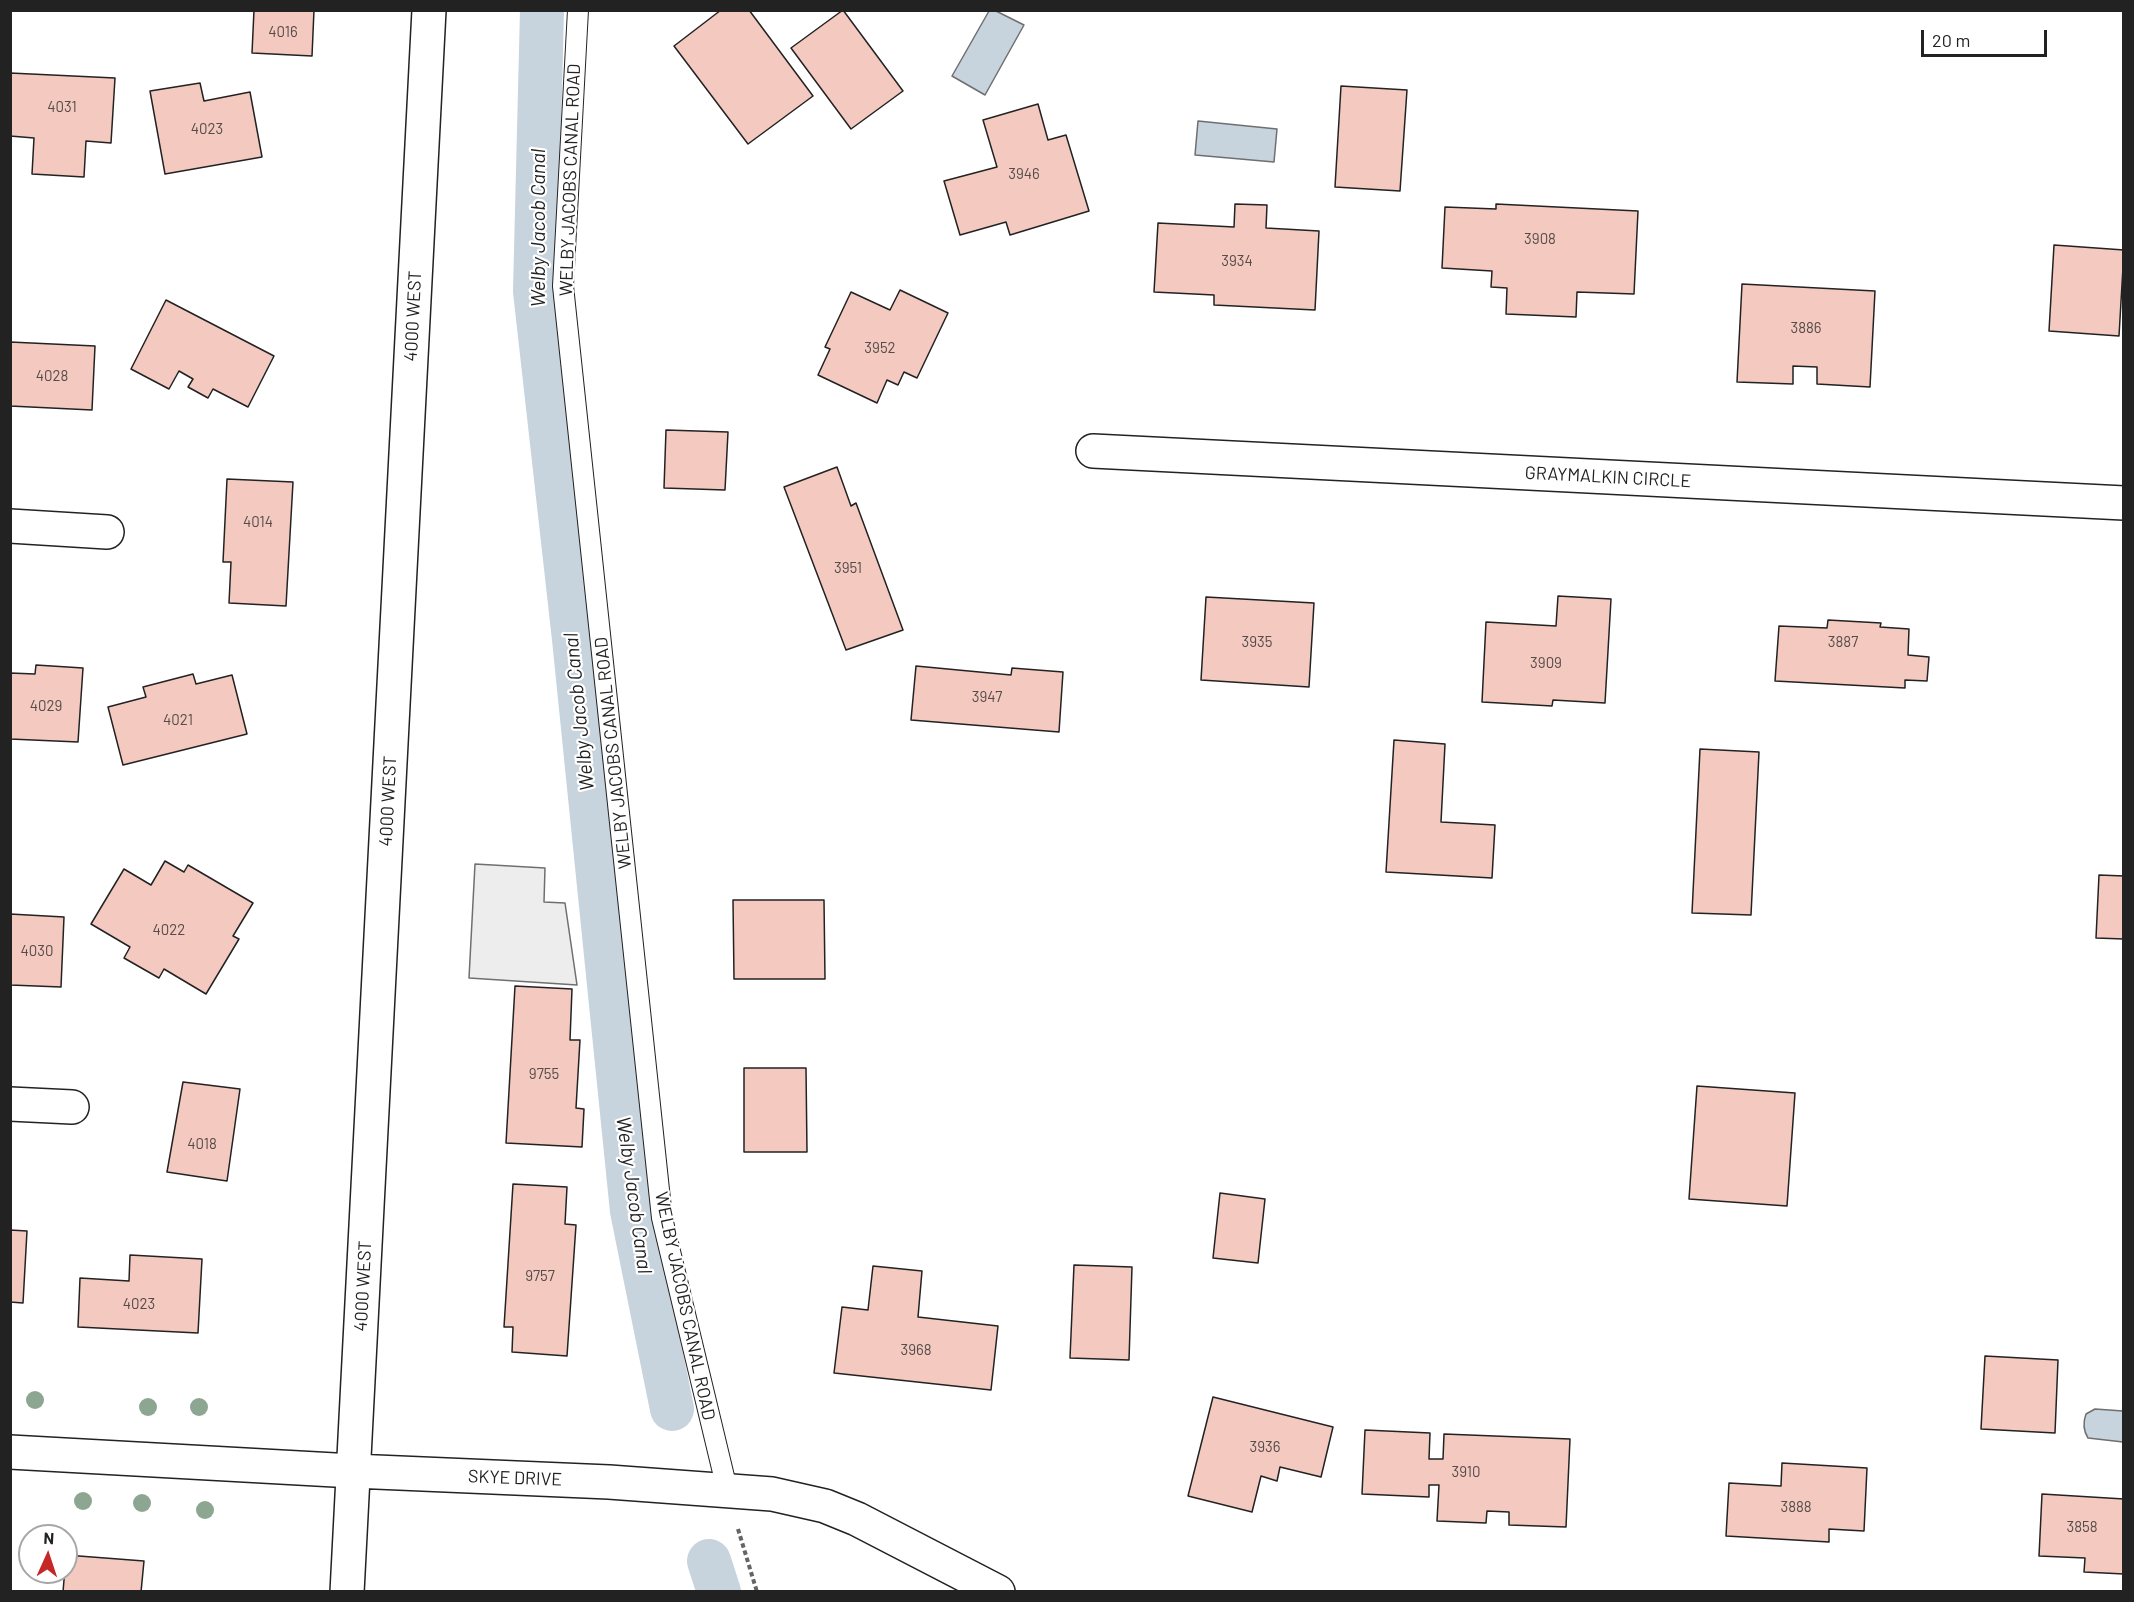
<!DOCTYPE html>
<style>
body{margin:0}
#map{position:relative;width:2134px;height:1602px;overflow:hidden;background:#fff;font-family:Barlow,sans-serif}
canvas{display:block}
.frame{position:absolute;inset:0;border:12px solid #222;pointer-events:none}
.north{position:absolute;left:18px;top:1524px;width:60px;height:60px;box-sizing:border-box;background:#fff;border:2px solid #a7a7a7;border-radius:50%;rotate:3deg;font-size:16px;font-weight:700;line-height:24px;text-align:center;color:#222}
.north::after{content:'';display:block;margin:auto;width:21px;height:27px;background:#c62828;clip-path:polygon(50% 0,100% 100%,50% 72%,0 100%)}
.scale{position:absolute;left:1921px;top:30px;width:126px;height:27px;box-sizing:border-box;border:3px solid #222;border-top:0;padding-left:8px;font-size:18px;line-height:21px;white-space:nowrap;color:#222;-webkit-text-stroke:4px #fff;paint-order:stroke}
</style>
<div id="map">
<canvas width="2134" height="1602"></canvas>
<div class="frame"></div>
<div class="north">N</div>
<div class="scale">20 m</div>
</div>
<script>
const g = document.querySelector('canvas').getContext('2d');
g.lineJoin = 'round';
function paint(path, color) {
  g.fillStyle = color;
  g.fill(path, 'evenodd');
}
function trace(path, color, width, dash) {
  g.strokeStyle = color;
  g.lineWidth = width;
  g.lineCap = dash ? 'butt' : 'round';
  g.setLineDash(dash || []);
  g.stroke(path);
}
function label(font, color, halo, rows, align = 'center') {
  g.font = font + ' Barlow,sans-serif';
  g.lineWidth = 4.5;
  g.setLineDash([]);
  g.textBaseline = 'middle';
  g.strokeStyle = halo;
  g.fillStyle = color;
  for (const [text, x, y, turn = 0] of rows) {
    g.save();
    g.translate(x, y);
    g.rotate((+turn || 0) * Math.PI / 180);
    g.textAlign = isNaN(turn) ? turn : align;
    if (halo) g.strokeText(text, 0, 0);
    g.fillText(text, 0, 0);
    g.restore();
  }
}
const parking = new Path2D(`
 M 475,864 L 545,868 L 544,902 L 565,903 L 577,985 L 469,978 Z`);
paint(parking, '#ededed');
trace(parking, '#6f6f6f', 1.5);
const water = new Path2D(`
 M 989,11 L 996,11 L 1024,25 L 985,95 L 952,76 Z
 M 1198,121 L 1277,129 L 1274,162 L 1195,155 Z
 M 2095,1409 L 2123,1411 L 2123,1442 L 2088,1438 C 2083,1430 2083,1422 2086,1414 Z`);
paint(water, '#c7d3dd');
trace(water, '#6f6f6f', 1.5);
trace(new Path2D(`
 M 542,10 L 535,291 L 574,639 L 632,1211 L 672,1409
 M 709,1561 L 719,1592`), '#c7d3dd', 44);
const building = new Path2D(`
 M 254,10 L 314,10 L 312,56 L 252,53 Z
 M 721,10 L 749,10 L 813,96 L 748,144 L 674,46 Z
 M 843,10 L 903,91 L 851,129 L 791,48 Z
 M 10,73 L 115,78 L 111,143 L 86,141 L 84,177 L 32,174 L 34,138 L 10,136 Z
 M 200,83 L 204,101 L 250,92 L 262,157 L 165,174 L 150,91 Z
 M 1341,86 L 1407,90 L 1400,191 L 1335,187 Z
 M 1038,104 L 1048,140 L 1066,135 L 1089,211 L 1010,235 L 1006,222 L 960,235 L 944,181 L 997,167 L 983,120 Z
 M 1235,204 L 1267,205 L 1266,228 L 1319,231 L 1315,310 L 1214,305 L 1214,295 L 1154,292 L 1158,223 L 1234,227 Z
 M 1496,204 L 1638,211 L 1634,294 L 1577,292 L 1576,317 L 1506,314 L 1507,288 L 1491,287 L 1492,271 L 1442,268 L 1445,207 L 1496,209 Z
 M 2054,245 L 2124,250 L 2119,336 L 2049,331 Z
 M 1742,284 L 1875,291 L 1870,387 L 1817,384 L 1817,367 L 1793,366 L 1793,384 L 1737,382 Z
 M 900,290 L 948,313 L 917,378 L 904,372 L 898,385 L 887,380 L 877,403 L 818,375 L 830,349 L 825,347 L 851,292 L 890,310 Z
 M 166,300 L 274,356 L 248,407 L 213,389 L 208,398 L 188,387 L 193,379 L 179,371 L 169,389 L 131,369 Z
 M 10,342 L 95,346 L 92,410 L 10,406 Z
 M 666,430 L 728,432 L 725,490 L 664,488 Z
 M 837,467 L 851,506 L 856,503 L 903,630 L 846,650 L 784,487 Z
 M 227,479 L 293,482 L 286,606 L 229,603 L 231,562 L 223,562 Z
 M 1558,596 L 1611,599 L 1605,703 L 1553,700 L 1552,706 L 1482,702 L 1486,622 L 1556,626 Z
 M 1206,597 L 1314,603 L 1309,687 L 1201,680 Z
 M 1828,620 L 1881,623 L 1880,627 L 1909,629 L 1908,655 L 1929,657 L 1927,681 L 1905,680 L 1905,688 L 1775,681 L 1779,626 L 1827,628 Z
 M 36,665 L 83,668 L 78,742 L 10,739 L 10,673 L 35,674 Z
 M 916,666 L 1011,675 L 1012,668 L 1063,672 L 1059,732 L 911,720 Z
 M 193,674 L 196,684 L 232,675 L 247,734 L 123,765 L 108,707 L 146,697 L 143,687 Z
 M 1394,740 L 1445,744 L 1441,822 L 1495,825 L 1492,878 L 1386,872 Z
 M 1700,749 L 1759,752 L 1751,915 L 1692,913 Z
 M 165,861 L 184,872 L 188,865 L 253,903 L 233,936 L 239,939 L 206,994 L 164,969 L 159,978 L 124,958 L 130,947 L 91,924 L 124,869 L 151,885 Z
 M 2099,875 L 2124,876 L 2124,939 L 2096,938 Z
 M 733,900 L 824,900 L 825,979 L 734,979 Z
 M 10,914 L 64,917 L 61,987 L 10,985 Z
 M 515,986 L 572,989 L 570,1040 L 580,1040 L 576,1108 L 584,1109 L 582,1147 L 506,1143 Z
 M 744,1068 L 806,1068 L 807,1152 L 744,1152 Z
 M 183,1082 L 240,1089 L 227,1181 L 167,1172 Z
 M 1697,1086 L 1795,1093 L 1787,1206 L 1689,1199 Z
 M 513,1184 L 567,1187 L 565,1224 L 576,1225 L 567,1356 L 512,1352 L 513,1327 L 504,1327 Z
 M 1220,1193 L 1265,1199 L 1258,1263 L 1213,1258 Z
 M 10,1230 L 27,1231 L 23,1303 L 10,1302 Z
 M 130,1255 L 202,1259 L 198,1333 L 78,1327 L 80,1278 L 129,1281 Z
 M 1074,1265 L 1132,1267 L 1129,1360 L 1070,1358 Z
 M 873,1266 L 922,1271 L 918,1317 L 998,1326 L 991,1390 L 834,1373 L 842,1307 L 868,1310 Z
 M 1985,1356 L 2058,1360 L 2055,1433 L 1981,1429 Z
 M 1213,1397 L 1333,1427 L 1321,1477 L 1280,1467 L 1277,1481 L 1261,1476 L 1252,1512 L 1188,1496 Z
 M 1365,1430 L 1430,1433 L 1429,1459 L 1443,1459 L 1444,1434 L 1570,1439 L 1566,1527 L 1509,1525 L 1509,1512 L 1487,1511 L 1486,1523 L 1437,1521 L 1439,1485 L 1429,1485 L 1429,1497 L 1362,1494 Z
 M 1782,1463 L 1867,1468 L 1864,1531 L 1829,1529 L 1829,1542 L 1726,1536 L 1729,1483 L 1781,1486 Z
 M 2042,1494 L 2124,1499 L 2124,1574 L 2084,1572 L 2085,1558 L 2039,1556 Z
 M 66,1555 L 144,1561 L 141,1592 L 63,1592 Z`);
paint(building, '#f3c9c0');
trace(building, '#222', 1.5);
const service = new Path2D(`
 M 578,10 L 563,286 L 662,1218 L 727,1489`);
const minor = new Path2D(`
 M 1093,451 L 2124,503
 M 10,526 L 107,532
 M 10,1104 L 72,1107`);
const tertiary = new Path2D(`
 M 10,1452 L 353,1471`);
const secondary = new Path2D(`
 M 353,1471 L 609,1482 L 772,1494 L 825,1506 L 857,1519 L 998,1592
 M 347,1592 L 429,10`);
trace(service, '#222', 22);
trace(minor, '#222', 36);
trace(tertiary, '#222', 36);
trace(secondary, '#222', 36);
trace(new Path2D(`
 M 738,1529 L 757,1592`), '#646464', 4, [4.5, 3]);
trace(service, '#fff', 20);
trace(minor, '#fff', 33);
trace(tertiary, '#fff', 33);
trace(secondary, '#fff', 33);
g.fillStyle = '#8da692';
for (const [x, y] of [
 [35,1400],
 [148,1407],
 [199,1407],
 [83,1501],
 [142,1503],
 [205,1510]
]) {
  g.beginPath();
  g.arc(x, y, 9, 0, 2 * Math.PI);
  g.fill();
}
label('15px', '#564c4a', null, [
 ["4016",283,32],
 ["4031",62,107],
 ["4023",207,129],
 ["3946",1024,174],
 ["3908",1540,239],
 ["3934",1237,261],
 ["3886",1806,328],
 ["3952",880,348],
 ["4028",52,376],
 ["4014",258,522],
 ["3951",848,568],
 ["3935",1257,642],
 ["3887",1843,642],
 ["3909",1546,663],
 ["3947",987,697],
 ["4029",46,706],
 ["4021",178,720],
 ["4022",169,930],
 ["4030",37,951],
 ["9755",544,1074],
 ["4018",202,1144],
 ["9757",540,1276],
 ["4023",139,1304],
 ["3968",916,1350],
 ["3936",1265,1447],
 ["3910",1466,1472],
 ["3888",1796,1507],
 ["3858",2082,1527]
]);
label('18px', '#222', '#fff', [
 ["WELBY JACOBS CANAL ROAD",570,180,-88],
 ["4000 WEST",413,316,-87],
 ["GRAYMALKIN CIRCLE",1608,477,3],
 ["WELBY JACOBS CANAL ROAD",613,753,-96],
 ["4000 WEST",388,801,-87],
 ["4000 WEST",363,1286,-87],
 ["WELBY JACOBS CANAL ROAD",685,1306,78],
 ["SKYE DRIVE",515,1478,2]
]);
label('italic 20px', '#222', '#fff', [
 ["Welby Jacob Canal",538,228,-90],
 ["Welby Jacob Canal",579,712,-96],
 ["Welby Jacob Canal",634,1195,82]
]);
</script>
